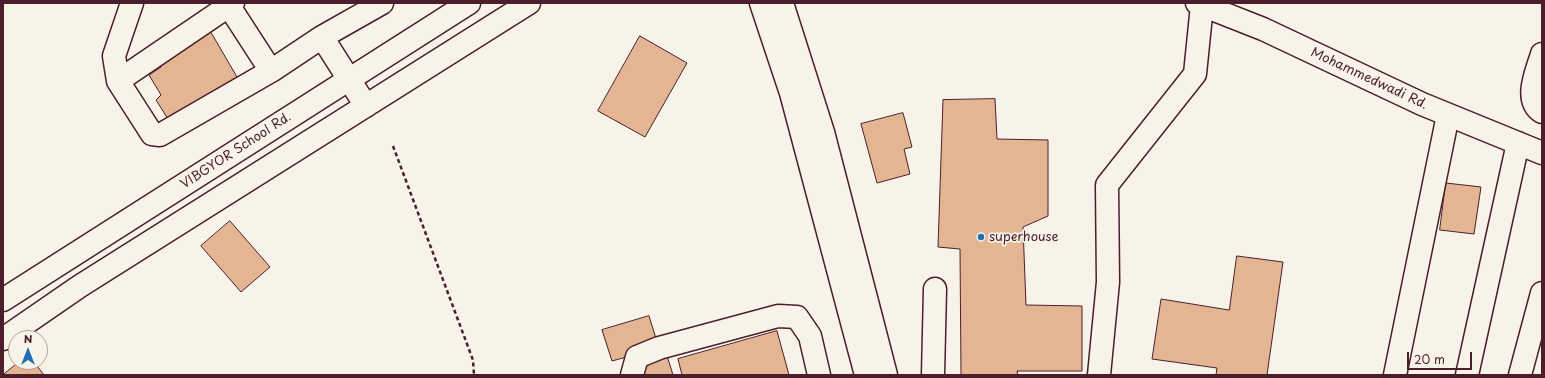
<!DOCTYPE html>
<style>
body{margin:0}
#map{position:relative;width:1545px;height:378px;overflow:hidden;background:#f7f3e8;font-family:"Playpen Sans",sans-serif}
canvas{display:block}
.frame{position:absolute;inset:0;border:4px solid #4a1f2b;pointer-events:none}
.north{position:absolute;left:8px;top:330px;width:40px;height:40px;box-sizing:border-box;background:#f7f3e8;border:1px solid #b29e9c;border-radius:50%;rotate:0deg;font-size:11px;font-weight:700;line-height:16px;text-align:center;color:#4a1f2b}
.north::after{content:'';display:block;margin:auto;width:14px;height:18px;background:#1f6fb2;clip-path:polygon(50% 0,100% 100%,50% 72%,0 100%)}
.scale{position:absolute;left:1407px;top:352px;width:65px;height:18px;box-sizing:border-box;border:2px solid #4a1f2b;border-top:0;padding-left:5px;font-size:12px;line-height:14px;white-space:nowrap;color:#4a1f2b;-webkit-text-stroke:3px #f7f3e8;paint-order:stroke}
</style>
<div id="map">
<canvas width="1545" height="378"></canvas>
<div class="frame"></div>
<div class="north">N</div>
<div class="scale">20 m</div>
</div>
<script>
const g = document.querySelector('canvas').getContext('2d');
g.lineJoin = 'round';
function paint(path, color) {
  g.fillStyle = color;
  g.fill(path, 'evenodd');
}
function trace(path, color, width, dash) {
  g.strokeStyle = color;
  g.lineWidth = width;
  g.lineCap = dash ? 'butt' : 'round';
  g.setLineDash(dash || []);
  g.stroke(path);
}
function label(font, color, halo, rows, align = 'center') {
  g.font = font + ' "Playpen Sans",sans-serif';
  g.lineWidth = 3.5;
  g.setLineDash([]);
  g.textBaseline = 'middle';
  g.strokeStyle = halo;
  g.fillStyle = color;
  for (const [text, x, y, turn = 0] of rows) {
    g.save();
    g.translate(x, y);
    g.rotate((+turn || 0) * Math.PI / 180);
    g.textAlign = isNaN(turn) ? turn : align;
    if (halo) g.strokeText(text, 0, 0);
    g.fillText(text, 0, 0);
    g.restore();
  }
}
const building = new Path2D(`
 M 209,29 L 237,77 L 168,119 L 156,100 L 161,95 L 149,75 L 161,67 L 159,62 Z
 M 640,36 L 687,63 L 645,137 L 598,111 Z
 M 995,99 L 997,139 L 1048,140 L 1048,216 L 1023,227 L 1026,305 L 1082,306 L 1082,371 L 1017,371 L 1018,375 L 961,375 L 960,249 L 938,247 L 943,100 Z
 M 903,113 L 912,147 L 904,149 L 910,174 L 877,183 L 861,124 Z
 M 1446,183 L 1481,187 L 1474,234 L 1440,230 Z
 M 230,221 L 270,267 L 241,292 L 201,246 Z
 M 1237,256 L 1283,262 L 1267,375 L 1216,375 L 1217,368 L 1152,359 L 1161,299 L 1229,310 Z
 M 649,316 L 659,348 L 612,361 L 602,330 Z
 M 777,331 L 789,375 L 682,375 L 678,359 Z
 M 665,349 L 673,375 L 642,375 L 637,357 Z
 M 19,362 L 34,362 L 44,375 L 3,375 Z`);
paint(building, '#e3b593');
trace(building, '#4a1f2b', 1);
const minor = new Path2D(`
 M 132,3 L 114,56 L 118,81 L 152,134 L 160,135 L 271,71 L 322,37 L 382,3
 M 227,3 L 271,71
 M 761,3 L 791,93 L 866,375
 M 782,3 L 823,132 L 886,375
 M 1197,3 L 1263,29 L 1422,104 L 1542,153
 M 322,37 L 366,106
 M 1542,54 C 1537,71 1523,100 1542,112
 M 118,81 L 233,3
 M 3,300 L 469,3
 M 3,339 L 80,286 L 529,3
 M 632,375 L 637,357 L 659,348 L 778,316 L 797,317 L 810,336 L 819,375
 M 933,375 L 935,289
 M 1099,375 L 1108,282 L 1107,185 L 1195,74 L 1202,5
 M 1395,375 L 1448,115
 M 1467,375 L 1518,143
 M 1520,375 L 1542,293`);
trace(minor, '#4a1f2b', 25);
trace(new Path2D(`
 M 393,146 L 473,360 L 474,375`), '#4a1f2b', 2.5, [4, 3]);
trace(minor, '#f7f3e8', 22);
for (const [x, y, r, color] of [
 [981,237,4,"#1f6fb2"]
]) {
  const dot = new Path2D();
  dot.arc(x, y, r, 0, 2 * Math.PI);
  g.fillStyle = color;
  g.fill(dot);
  trace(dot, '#f7f3e8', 1.5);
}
label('13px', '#4a1f2b', '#f7f3e8', [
 ["Mohammedwadi Rd.",1369,79,25],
 ["VIBGYOR School Rd.",236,151,-33]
]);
label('13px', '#4a1f2b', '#f7f3e8', [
 ["superhouse",989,237]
], 'left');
</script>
